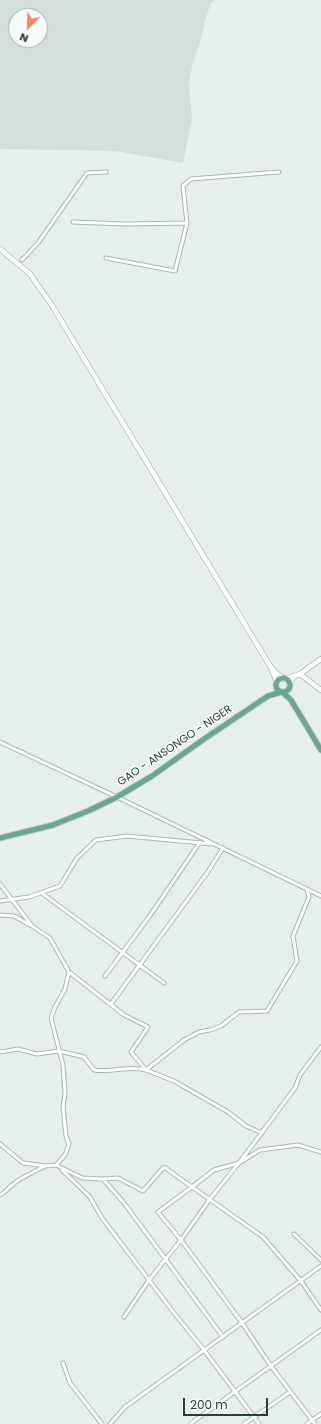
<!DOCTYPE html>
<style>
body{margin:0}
#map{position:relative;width:321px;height:1424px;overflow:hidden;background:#e6efeb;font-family:Poppins,sans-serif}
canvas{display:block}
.north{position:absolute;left:8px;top:8px;width:40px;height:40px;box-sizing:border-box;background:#f7fbf9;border:1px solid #a3b1ad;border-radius:50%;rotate:203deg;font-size:11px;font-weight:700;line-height:16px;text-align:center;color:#24423a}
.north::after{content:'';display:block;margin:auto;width:14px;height:18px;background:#f4845f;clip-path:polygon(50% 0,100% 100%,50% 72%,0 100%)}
.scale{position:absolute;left:183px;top:1398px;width:85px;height:18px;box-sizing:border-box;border:2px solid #24423a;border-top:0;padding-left:5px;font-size:12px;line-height:14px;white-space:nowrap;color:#24423a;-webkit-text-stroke:3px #f7fbf9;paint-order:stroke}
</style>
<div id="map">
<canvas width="321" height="1424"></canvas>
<div class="north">N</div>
<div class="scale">200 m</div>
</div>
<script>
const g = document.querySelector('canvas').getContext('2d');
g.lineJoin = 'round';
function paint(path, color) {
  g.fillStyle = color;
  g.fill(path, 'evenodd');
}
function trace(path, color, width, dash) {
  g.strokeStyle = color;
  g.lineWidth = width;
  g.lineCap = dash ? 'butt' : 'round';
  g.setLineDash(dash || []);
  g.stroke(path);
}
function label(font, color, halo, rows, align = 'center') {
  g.font = font + ' Poppins,sans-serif';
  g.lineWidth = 3;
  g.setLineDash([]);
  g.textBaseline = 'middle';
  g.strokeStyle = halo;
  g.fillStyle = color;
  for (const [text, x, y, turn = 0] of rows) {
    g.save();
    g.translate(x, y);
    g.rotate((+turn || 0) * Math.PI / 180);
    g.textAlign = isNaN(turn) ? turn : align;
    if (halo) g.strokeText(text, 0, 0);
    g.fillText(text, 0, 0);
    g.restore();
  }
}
paint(new Path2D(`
 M 0,0 L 215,0 L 211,3 L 205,20 L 201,39 L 192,66 L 189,84 L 192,119 L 183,163 L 116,151 L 0,149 ZM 16,16 L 40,16 L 40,40 L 16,40 Z`), '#d4dfda');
const street = new Path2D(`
 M 73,222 L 125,224 L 187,223 L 183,186 L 191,179 L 279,172
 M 106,258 L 175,271 L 187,223
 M 22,260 L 38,243 L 87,173 L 106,172
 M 0,742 L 117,797 L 321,896
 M 0,884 L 32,926 L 50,938 L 69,972 L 65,989 L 55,1007 L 51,1018 L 63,1065 L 65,1094 L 63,1107 L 66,1136 L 69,1144 L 65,1155 L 56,1165
 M 43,894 L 164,983
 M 0,901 L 29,897 L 60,886 L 77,858 L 96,840 L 127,836 L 212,844
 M 0,915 L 14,916 L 30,925
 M 69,972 L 124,1015 L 148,1027 L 131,1052 L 146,1070 L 174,1081 L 228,1112 L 246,1126 L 262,1133
 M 105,976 L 149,917 L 200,842
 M 111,1004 L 207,873 L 223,848
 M 0,1052 L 18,1049 L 37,1054 L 59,1051 L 84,1057 L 94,1070 C 113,1073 128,1065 146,1070 L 184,1040 L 199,1032 L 210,1030 L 221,1026 L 239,1012 L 267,1011 L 297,961 L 293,936 L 309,897 L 307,889
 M 0,1144 L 23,1163 L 45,1166 L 56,1165 L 82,1178 L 103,1179 L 118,1178 L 143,1191 L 164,1167 L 192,1187 L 214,1170 L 239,1163 L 295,1088 L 300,1075 L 321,1047
 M 62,1170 L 90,1197 L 102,1218 L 174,1313 L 204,1350 L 259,1424
 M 103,1179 L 124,1203 L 223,1337
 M 0,1195 C 5,1193 7,1189 12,1185 C 21,1177 34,1172 45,1166
 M 294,1234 L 321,1260
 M 124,1317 L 149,1280 L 181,1240 L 210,1199 L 239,1163 L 260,1150 L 298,1145 L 321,1152
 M 63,1363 L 70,1383 L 102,1424
 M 110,1424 L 125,1407 L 321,1266
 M 190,1424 L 321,1330
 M 244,1424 L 290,1392
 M 307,1424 L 321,1414
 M 315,1424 L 271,1366 L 242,1323 L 181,1240 L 158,1212 L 192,1187 L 263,1237 L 301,1281 L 321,1310`);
const secondary = new Path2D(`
 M 0,249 L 30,274 L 51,304 L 270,666 L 277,674 L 284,679
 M 272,670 L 277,682
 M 300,674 L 321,690
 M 285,679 L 300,674 L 321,659
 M 289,685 L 291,680 L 295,676`);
const primary = new Path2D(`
 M276 685a7 7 0 1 1 14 0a7 7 0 1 1-14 0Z
 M 282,692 L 291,700 L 321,750
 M 0,838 L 53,825 L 88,811 L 117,797 L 152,776 L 207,737 L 268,696 L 281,692`);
trace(street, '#a8b8b2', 5);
trace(secondary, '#a4bbb3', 6);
trace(primary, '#c2cac8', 7);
trace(street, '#fff', 3);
trace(secondary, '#fff', 4.5);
trace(primary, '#6aa596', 5);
label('11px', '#24423a', '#f7fbf9', [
 ["GAO - ANSONGO - NIGER",175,746,-34]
]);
</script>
